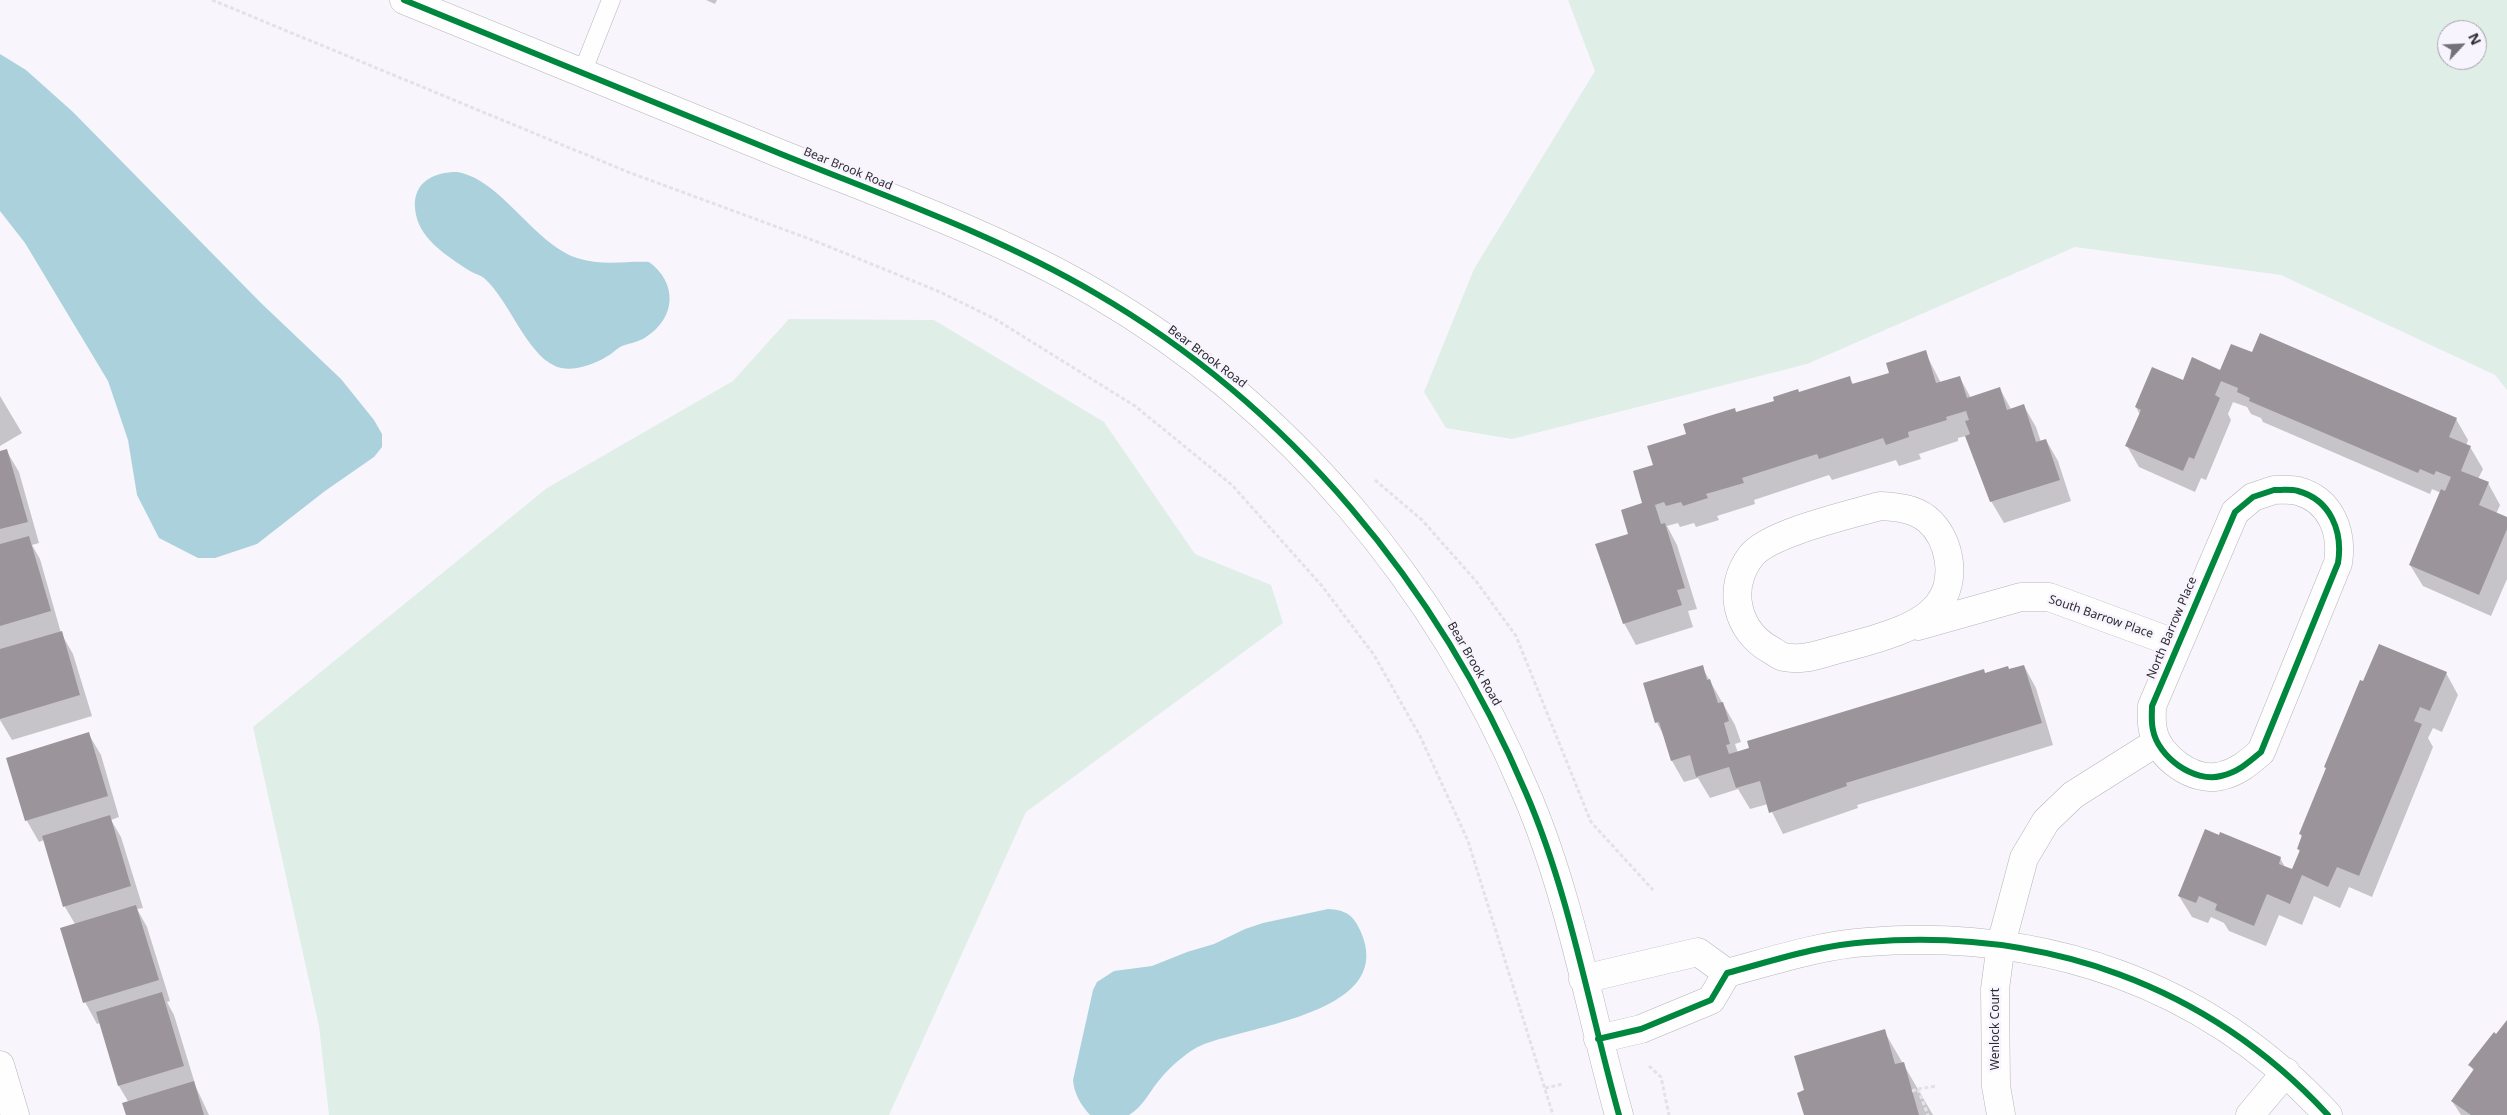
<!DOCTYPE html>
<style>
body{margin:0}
#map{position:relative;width:2507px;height:1115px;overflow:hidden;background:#f8f6fc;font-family:"Noto Sans",sans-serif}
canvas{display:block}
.north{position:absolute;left:2437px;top:20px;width:50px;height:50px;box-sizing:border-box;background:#f7f4fe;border:1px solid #a6a4ac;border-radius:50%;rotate:65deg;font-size:14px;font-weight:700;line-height:20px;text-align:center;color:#2d2b31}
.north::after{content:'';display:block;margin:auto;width:18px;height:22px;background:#747278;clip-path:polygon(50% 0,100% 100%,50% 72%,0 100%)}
</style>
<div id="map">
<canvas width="2507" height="1115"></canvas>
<div class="north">N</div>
</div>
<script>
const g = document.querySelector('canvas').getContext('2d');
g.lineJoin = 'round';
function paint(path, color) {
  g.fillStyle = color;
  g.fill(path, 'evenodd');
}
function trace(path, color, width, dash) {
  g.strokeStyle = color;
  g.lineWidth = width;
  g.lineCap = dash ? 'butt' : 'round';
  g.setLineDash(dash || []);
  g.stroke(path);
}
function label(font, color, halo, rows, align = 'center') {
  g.font = font + ' "Noto Sans",sans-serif';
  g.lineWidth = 5;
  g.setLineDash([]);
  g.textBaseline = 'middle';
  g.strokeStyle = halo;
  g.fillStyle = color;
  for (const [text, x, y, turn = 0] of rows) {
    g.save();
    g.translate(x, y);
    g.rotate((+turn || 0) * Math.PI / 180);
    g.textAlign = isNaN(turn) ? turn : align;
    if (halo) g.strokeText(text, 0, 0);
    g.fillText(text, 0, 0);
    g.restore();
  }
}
paint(new Path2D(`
 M 1568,0 L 2507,0 L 2507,390 L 2495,375 L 2281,275 L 2075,247 L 1807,364 L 1512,439 L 1446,428 L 1424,392 L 1474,269 L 1595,71 ZM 2447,30 L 2477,30 L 2477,60 L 2447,60 Z
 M 789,319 L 934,320 L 1104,422 L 1195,554 L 1271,585 L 1283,623 L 1026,812 L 889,1115 L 329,1115 L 319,1026 L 253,727 L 547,488 L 733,381 Z`), '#dfeee7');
paint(new Path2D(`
 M 0,54 L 26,70 L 73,112 L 261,303 L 341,379 L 374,420 L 382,434 L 382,447 L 374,457 L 325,491 L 257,544 L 215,558 L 198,558 L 159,538 L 137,495 L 128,440 L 108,381 L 25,243 L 0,211 Z
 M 457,172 C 501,179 533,243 577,258 C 601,266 625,261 649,262 C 678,283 676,318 646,337 C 639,342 630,343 622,346 C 616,349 612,354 606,357 C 593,365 570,373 555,366 C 526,353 509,300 484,278 C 480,275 475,274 470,271 C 447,256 417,238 415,208 C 413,181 435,172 457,172 Z
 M 1328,909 C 1346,910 1353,915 1360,930 C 1400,1016 1241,1025 1196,1048 C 1184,1055 1170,1067 1161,1078 C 1151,1089 1143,1107 1129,1115 L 1090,1115 C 1081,1105 1074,1094 1073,1080 L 1093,990 L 1097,982 L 1114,971 L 1152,966 L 1187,952 L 1214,944 L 1245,929 L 1263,923 Z`), '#abd2dc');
paint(new Path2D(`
 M 706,0 L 717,0 L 715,4 Z
 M 1925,352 L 1941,383 L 1960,378 L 1971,398 L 2000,389 L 2011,409 L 2024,406 L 2036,427 L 2041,442 L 2046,440 L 2058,461 L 2071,501 L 2004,523 L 1991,501 L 1966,436 L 1958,438 L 1958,441 L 1919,454 L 1921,459 L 1899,466 L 1896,460 L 1832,480 L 1829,475 L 1754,500 L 1755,504 L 1717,516 L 1719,520 L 1696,527 L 1694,523 L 1680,527 L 1678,523 L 1667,526 L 1677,545 L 1697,609 L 1688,611 L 1693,627 L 1636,645 L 1624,623 L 1630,535 L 1644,504 L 1654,466 L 1687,435 L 1737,413 L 1849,378 L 1854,385 L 1891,374 Z
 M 2253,354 L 2456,419 L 2468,440 L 2466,446 L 2470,447 L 2483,469 L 2478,479 L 2488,483 L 2500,505 L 2496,514 L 2507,518 L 2507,579 L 2491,616 L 2423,586 L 2410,565 L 2441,493 L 2432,489 L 2430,494 L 2263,422 L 2261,418 L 2251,414 L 2247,407 L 2233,402 L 2228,414 L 2231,420 L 2206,480 L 2201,478 L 2195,492 L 2139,467 L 2127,446 L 2140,415 L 2136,407 L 2183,382 L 2221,371 Z
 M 0,396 L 22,433 L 0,446 Z
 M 6,450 L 19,472 L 39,543 L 32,545 L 40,559 L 61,633 L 73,654 L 92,716 L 12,740 L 0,720 L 0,452 Z
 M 2024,666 L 2036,688 L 2053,745 L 1857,805 L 1858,808 L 1783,834 L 1768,804 L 1750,809 L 1738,789 L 1710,798 L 1698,778 L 1684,782 L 1672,761 L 1664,736 L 1657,723 L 1702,667 L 1735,725 L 1741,742 L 1735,744 L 1738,753 L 1985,674 Z
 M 2446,673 L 2458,695 L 2442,732 L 2433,728 L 2428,738 L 2433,747 L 2372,897 L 2349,887 L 2340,908 L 2314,896 L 2302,925 L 2279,915 L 2266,946 L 2229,931 L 2224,923 L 2211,917 L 2208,923 L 2192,917 L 2179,896 L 2280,858 L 2286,869 L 2293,871 L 2300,852 L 2298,849 L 2303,838 L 2300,834 L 2327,770 L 2325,767 Z
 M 88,733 L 101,755 L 119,817 L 111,820 L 121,837 L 143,908 L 137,909 L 147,927 L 170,1001 L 167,1002 L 174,1015 L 196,1087 L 209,1115 L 127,1115 L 129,1103 L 119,1086 L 100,1023 L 97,1024 L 85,1002 L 75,924 L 65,907 L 44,840 L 39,842 L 27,821 L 7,758 Z
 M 2507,1022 L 2507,1115 L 2461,1115 L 2452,1101 L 2474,1072 L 2470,1065 Z
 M 1884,1031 L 1933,1115 L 1805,1115 L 1806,1091 Z`), '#0003');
paint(new Path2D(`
 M 2260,333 L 2457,418 L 2449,437 L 2471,446 L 2461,471 L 2489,482 L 2479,505 L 2507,517 L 2507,529 L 2479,595 L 2409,565 L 2441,489 L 2445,491 L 2451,477 L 2436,471 L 2434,475 L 2420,469 L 2418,473 L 2249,401 L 2250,398 L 2237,392 L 2238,388 L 2221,381 L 2215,395 L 2220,398 L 2194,459 L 2189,457 L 2183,471 L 2125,446 L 2141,410 L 2135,407 L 2152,367 L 2183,380 L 2192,357 L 2220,370 L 2231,344 L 2252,352 Z
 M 1926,350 L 1936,383 L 1960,376 L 1967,398 L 2000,387 L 2007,410 L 2024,404 L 2036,442 L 2046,439 L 2060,480 L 1990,502 L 1965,436 L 1970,434 L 1965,421 L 1969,420 L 1966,411 L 1946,417 L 1947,420 L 1908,432 L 1909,437 L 1886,445 L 1883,438 L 1819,459 L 1817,454 L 1742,478 L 1744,483 L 1706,494 L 1708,498 L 1683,506 L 1681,502 L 1666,506 L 1664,502 L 1655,505 L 1661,524 L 1665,523 L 1685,588 L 1677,590 L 1682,605 L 1623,624 L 1595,544 L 1628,534 L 1621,510 L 1642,503 L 1633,471 L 1653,465 L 1647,446 L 1686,434 L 1683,424 L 1735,408 L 1736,412 L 1774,401 L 1773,397 L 1798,389 L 1799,392 L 1850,376 L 1852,384 L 1889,373 L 1886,363 Z
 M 7,449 L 28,522 L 0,529 L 0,451 Z
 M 29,536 L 51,611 L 0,626 L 0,544 Z
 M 62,631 L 80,695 L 0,719 L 0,649 Z
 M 2379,644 L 2447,672 L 2430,711 L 2420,707 L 2414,721 L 2422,724 L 2359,876 L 2337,867 L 2328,887 L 2302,875 L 2290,904 L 2267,894 L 2254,926 L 2215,910 L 2217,904 L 2199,896 L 2196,903 L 2178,896 L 2205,829 L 2219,835 L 2220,832 L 2281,857 L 2279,864 L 2292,869 L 2300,850 L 2297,849 L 2302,835 L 2299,834 L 2326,768 L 2324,767 L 2360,680 L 2363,681 Z
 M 1703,665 L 1707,680 L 1710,679 L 1718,703 L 1723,702 L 1729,721 L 1724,723 L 1730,744 L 1726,745 L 1729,754 L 1749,748 L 1747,741 L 1984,669 L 1985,673 L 2008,666 L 2009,669 L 2024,665 L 2042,723 L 1846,783 L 1847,786 L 1769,813 L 1760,781 L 1736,788 L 1729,767 L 1696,777 L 1690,755 L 1671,761 L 1659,722 L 1655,723 L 1643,683 Z
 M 89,732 L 108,796 L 25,821 L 6,758 Z
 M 110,815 L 131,886 L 63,907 L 42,836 Z
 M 136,905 L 159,980 L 83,1003 L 60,928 Z
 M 162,992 L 184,1066 L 118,1086 L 96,1012 Z
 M 2507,1020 L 2507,1115 L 2471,1115 L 2451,1101 L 2474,1069 L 2468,1065 L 2494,1032 L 2496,1034 Z
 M 1885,1029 L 1895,1064 L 1904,1062 L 1919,1115 L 1804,1115 L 1797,1093 L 1804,1090 L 1794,1056 Z
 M 194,1081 L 204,1115 L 126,1115 L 122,1103 Z`), '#9b949b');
const lane = new Path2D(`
 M 582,73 L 611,0`);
const street = new Path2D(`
 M 404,0 C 530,51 655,103 781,154 C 887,197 996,235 1095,293 C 1290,406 1439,587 1526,793 C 1570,895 1589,1008 1619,1115
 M 2274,490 C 2282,490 2291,489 2298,491 C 2331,500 2343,532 2338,563 L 2261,752 C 2248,763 2238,772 2221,776 C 2194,783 2158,757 2153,730 C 2151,722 2152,714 2152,706 L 2235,512 L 2253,497 Z
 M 1880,506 C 1896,507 1913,508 1927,519 C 1950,538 1958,580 1938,605 C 1916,633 1858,643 1825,653 C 1811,657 1799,660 1784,657 C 1779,656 1775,652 1771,650 C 1737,631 1726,589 1751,556 C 1769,533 1849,515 1880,506 Z
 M 1918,626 L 2021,597 L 2049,597 L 2177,644
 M 1583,979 L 1698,952 L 1727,973
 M 1598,1039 L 1641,1029 L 1711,1000 L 1727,973 C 1772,961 1820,945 1867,942 C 2044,928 2207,984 2328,1115
 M 0,1065 L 15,1115
 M 2001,1115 L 1996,1086 L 1995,989 L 2001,944 L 2024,858 L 2046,821 L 2073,795 L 2157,742
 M 2250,1115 L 2286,1072`);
trace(lane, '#b5b4b9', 19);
trace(street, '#b5b4b9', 29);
trace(new Path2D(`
 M 212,0 L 628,172 L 815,241 L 940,292 L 995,319 L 1135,406 L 1232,485 L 1322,586 L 1374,655 L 1420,736 L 1468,841 L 1553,1115
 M 1375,480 L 1422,520 L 1476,581 L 1516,636 L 1591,822 L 1653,890
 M 1649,1066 L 1661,1077 L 1669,1115
 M 1545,1088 L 1563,1084
 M 1918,1089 L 1937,1086
 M 1912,1091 L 1918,1089 L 1928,1115`), '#e3e2e4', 3, [4, 2.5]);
trace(lane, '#fefeff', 18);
trace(street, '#fefeff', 28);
trace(new Path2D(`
 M 404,0 C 530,51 655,103 781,154 C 887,197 996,235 1095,293 C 1290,406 1439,587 1526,793 C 1570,895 1589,1008 1619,1115
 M 2274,490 C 2282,490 2291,489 2298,491 C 2331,500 2343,532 2338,563 L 2261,752 C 2248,763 2238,772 2221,776 C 2194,783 2158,757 2153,730 C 2151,722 2152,714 2152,706 L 2235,512 L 2253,497 Z
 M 1598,1039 L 1641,1029 L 1711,1000 L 1727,973 C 1772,961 1820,945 1867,942 C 2044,928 2207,984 2328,1115`), '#00873e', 6);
label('12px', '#2d2b31', '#f7f4fe', [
 ["Bear Brook Road",848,169,22],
 ["Bear Brook Road",1207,357,37],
 ["South Barrow Place",2101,617,19],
 ["North Barrow Place",2172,628,-67],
 ["Bear Brook Road",1474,664,60],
 ["Wenlock Court",1996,1029,-90]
]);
</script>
